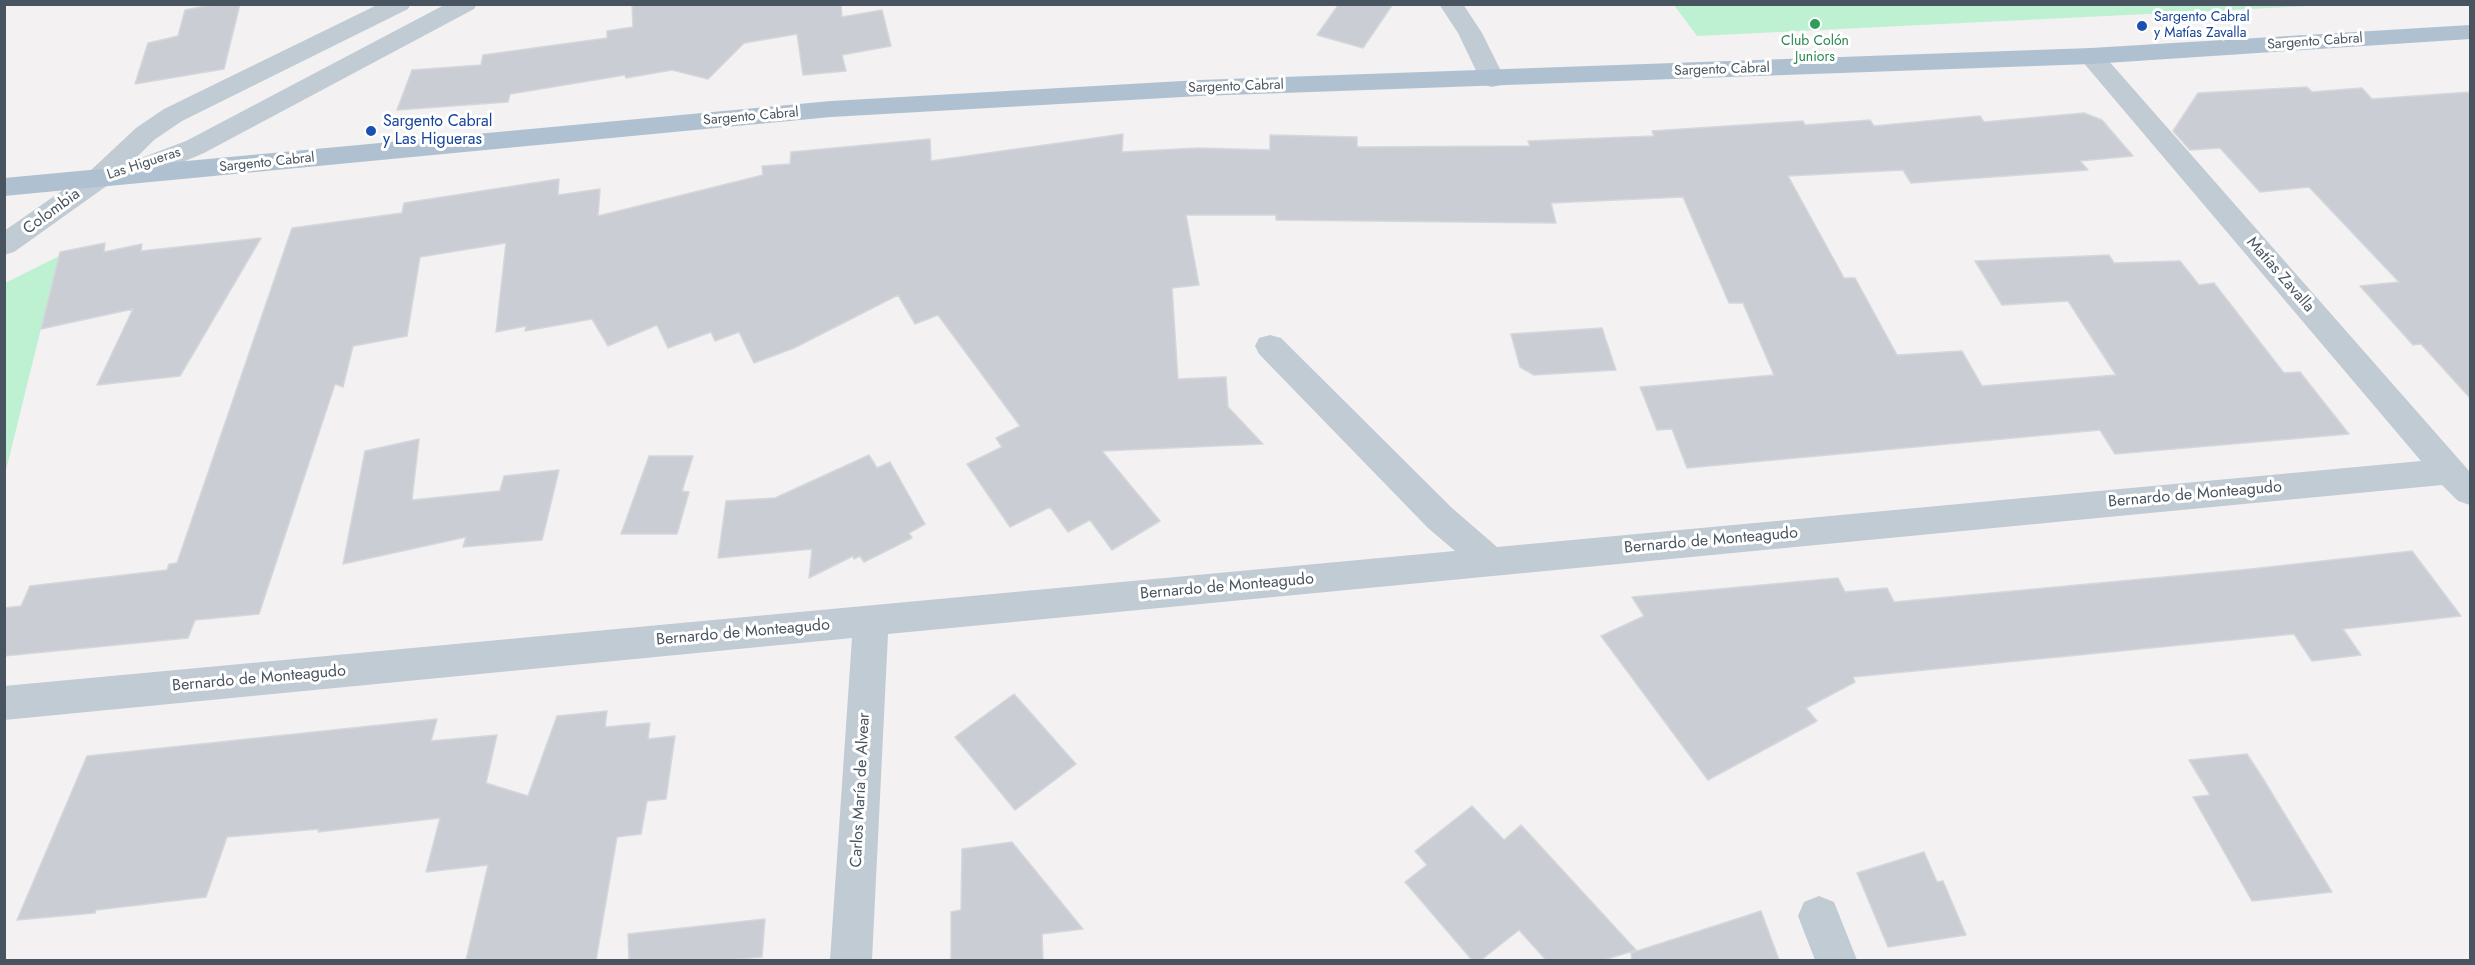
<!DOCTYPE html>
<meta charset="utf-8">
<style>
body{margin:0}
#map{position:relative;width:2475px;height:965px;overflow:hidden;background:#f3f1f1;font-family:Jost,sans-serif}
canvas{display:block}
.frame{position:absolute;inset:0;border:6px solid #48545f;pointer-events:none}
</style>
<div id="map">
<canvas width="2475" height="965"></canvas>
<div class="frame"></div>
</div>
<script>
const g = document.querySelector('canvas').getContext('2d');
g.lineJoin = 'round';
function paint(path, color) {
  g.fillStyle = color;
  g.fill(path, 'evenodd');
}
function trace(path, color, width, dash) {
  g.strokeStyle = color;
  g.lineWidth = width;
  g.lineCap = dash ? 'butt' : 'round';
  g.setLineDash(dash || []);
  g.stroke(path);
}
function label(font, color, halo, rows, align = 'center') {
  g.font = font + ' Jost,sans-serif';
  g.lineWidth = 6;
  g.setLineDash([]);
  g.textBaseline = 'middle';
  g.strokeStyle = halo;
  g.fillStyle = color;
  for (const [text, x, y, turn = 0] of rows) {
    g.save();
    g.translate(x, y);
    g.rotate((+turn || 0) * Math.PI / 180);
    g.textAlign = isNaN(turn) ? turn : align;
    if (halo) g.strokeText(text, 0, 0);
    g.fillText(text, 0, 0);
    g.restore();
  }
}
paint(new Path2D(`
 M 1674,5 L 2331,5 L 1697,36 Z
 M 59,256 L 5,474 L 5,283 Z`), '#bef1d1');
const building = new Path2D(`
 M 217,4 L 240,4 L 224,69 L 135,84 L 148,43 L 178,36 L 185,10 Z
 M 632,4 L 841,4 L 842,17 L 882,10 L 891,46 L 842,55 L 846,71 L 803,75 L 797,34 L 744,43 L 708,79 L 672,70 L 626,78 L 625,75 L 510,94 L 508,102 L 397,110 L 412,70 L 481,65 L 483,55 L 607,38 L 607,31 L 633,27 Z
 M 1339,4 L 1393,4 L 1363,48 L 1317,35 Z
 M 2307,87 L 2312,92 L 2362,88 L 2372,99 L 2470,92 L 2470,398 L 2421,344 L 2413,345 L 2360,286 L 2399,282 L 2309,187 L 2260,192 L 2220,148 L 2190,150 L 2173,131 L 2198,93 Z
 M 2084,113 L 2102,120 L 2133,156 L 2080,161 L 2088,170 L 1911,183 L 1903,170 L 1788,176 L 1844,278 L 1855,278 L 1897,355 L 1962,351 L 1982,386 L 2116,375 L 2068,301 L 2002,305 L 1975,261 L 2109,255 L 2114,263 L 2180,261 L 2199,285 L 2214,283 L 2284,373 L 2300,372 L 2349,434 L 2115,454 L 2100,430 L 1687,468 L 1672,429 L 1657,430 L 1640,387 L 1774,375 L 1743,303 L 1729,303 L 1683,197 L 1551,203 L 1556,223 L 1276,220 L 1276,215 L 1186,215 L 1199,285 L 1172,288 L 1178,379 L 1226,377 L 1228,407 L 1263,444 L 1102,451 L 1160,521 L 1112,550 L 1090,520 L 1068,532 L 1050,507 L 1010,527 L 967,464 L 1002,447 L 996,438 L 1020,426 L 938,315 L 915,324 L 898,295 L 794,348 L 754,363 L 739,332 L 715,341 L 711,332 L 668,348 L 657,325 L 608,346 L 592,319 L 525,331 L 526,326 L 496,332 L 506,243 L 420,257 L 407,336 L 353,346 L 343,387 L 335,384 L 259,614 L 195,620 L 188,638 L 4,656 L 4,608 L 21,606 L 30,586 L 167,570 L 169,564 L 177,563 L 292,228 L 402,213 L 404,203 L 559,179 L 558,195 L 600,189 L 598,216 L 763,175 L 762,166 L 790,164 L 791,152 L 930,139 L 931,161 L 1123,134 L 1122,152 L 1198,148 L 1270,150 L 1270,135 L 1357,137 L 1357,147 L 1530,146 L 1528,141 L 1654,136 L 1652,131 L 1803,121 L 1805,125 L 1870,120 L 1874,126 L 1980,116 L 1984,122 Z
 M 261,238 L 180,376 L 97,385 L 133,309 L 41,329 L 60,252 L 105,243 L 104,252 L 142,244 L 141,251 Z
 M 1602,328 L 1616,370 L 1534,375 L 1520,367 L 1511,334 Z
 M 419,439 L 412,500 L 500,491 L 504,476 L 559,470 L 542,540 L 463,547 L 466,537 L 343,564 L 365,451 Z
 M 869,455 L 877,468 L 890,462 L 925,524 L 909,533 L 912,538 L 864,562 L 860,556 L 854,559 L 853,556 L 809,578 L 812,549 L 718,558 L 726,501 L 775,498 Z
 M 649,456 L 693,456 L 682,491 L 689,492 L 677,534 L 621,534 Z
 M 2412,551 L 2461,616 L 2343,629 L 2361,655 L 2312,661 L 2294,634 L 1853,677 L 1855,682 L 1806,708 L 1817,721 L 1708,780 L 1601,636 L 1644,616 L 1632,597 L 1838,578 L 1845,592 L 1887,588 L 1894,602 L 2251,569 Z
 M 1014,694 L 1076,764 L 1015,810 L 955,737 Z
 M 607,711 L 605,727 L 650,723 L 648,739 L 675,736 L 666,799 L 647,801 L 641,834 L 617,837 L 596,960 L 466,960 L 488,865 L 426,872 L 440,818 L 318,832 L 319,829 L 227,837 L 206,897 L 96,910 L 95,913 L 17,920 L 87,756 L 437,719 L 431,741 L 497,735 L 486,783 L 528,796 L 557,716 Z
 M 2247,754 L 2262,777 L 2332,892 L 2252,901 L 2193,797 L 2210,795 L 2189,760 Z
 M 1472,806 L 1504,840 L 1521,825 L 1636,950 L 1604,960 L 1546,960 L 1519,930 L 1481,960 L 1472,960 L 1405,882 L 1427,865 L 1415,851 Z
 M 1012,842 L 1083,929 L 1042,934 L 1043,960 L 951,960 L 951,912 L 961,910 L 962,849 Z
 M 1924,852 L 1937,882 L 1943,881 L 1966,935 L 1888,947 L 1857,873 Z
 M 1761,911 L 1779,960 L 1632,960 L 1631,953 Z
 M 765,919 L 762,957 L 727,960 L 629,960 L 628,934 Z`);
paint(building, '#cacdd3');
trace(building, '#d4d7dc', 1.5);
paint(new Path2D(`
 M 379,4 L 411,4 L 408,9 L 182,121 L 154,140 L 133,161 L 186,141 L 446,4 L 477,4 L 474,9 L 204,153 L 164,170 L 108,185 L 14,252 L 4,255 L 4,231 L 89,172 L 136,128 L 164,109 Z
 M 1439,4 L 1463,4 L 1482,33 L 1505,79 L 1501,85 L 1492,87 L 1483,85 L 1458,33 Z
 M 2091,48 L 2100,51 L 2470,472 L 2470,505 L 2458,501 L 2442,485 L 888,634 L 872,960 L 830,960 L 852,638 L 4,720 L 4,686 L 1455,551 L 1428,528 L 1259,354 L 1255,346 L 1259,338 L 1270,335 L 1281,338 L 1452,508 L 1497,547 L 2421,461 L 2082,61 L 2078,56 L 2082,51 Z
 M 1819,896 L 1834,902 L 1857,960 L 1815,960 L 1798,916 L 1804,902 Z`), '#c1cbd3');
paint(new Path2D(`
 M 2470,25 L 2470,39 L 2091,64 L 1200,96 L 831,117 L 4,196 L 4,178 L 831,101 L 1200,80 L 2091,48 Z`), '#afc1d0');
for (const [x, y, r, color] of [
 [1815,24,6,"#2e9e5b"],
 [2142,26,6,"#1a4fb4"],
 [371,131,6,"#1a4fb4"]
]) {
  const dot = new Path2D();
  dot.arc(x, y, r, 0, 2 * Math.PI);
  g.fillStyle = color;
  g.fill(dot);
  trace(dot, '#fff', 2);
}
label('14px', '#164399', '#fff', [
 ["Sargento Cabral",2154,18],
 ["y Matías Zavalla",2154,34]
], 'left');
label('14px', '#27864d', '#fff', [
 ["Club Colón",1815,42],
 ["Juniors",1815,58]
]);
label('14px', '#48545f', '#fff', [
 ["Sargento Cabral",2315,42,-4],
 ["Sargento Cabral",1722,70,-2],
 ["Sargento Cabral",1236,87,-2],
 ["Sargento Cabral",751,117,-5],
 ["Sargento Cabral",267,163,-6],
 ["Las Higueras",144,164,-18]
]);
label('16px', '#164399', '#fff', [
 ["Sargento Cabral",383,122],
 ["y Las Higueras",383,140]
], 'left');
label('16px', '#48545f', '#fff', [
 ["Colombia",52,212,-36],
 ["Matías Zavalla",2280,275,49],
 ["Bernardo de Monteagudo",2195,495,-5],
 ["Bernardo de Monteagudo",1711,541,-5],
 ["Bernardo de Monteagudo",1227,587,-5],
 ["Bernardo de Monteagudo",743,633,-5],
 ["Bernardo de Monteagudo",259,679,-5],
 ["Carlos María de Alvear",861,790,-87]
]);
</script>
